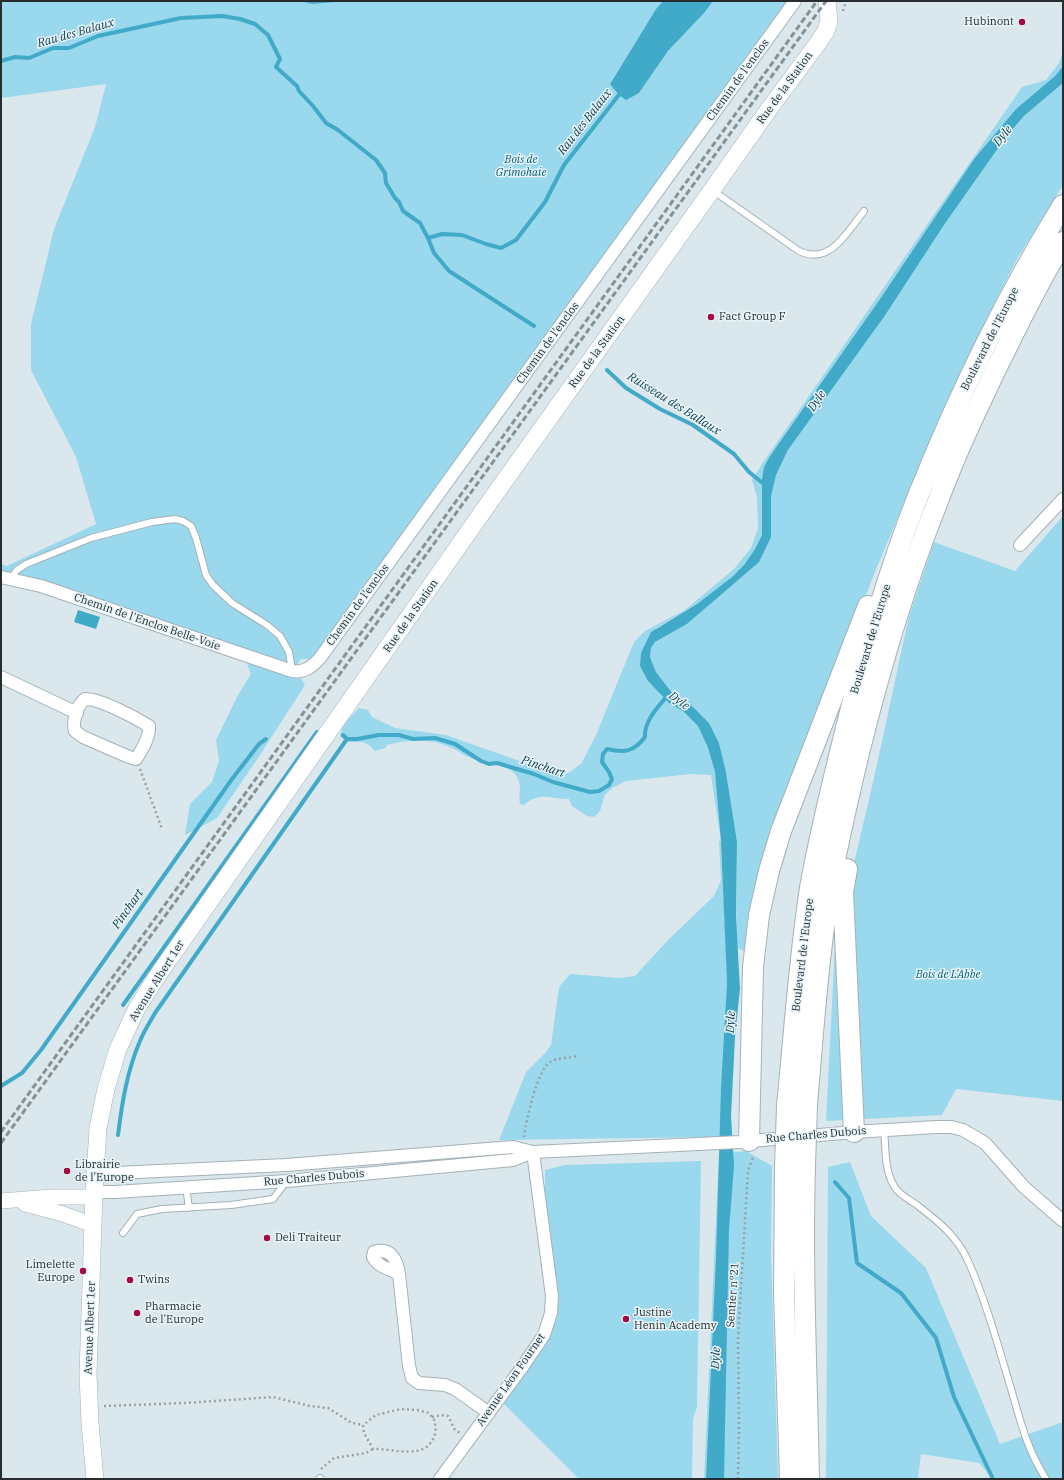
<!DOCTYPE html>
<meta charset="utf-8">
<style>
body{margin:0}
#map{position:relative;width:1064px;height:1480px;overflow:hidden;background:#dae8ed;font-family:"IBM Plex Serif",serif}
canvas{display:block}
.frame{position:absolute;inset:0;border:2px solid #272d2e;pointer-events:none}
</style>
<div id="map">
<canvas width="1064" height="1480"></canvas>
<div class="frame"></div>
</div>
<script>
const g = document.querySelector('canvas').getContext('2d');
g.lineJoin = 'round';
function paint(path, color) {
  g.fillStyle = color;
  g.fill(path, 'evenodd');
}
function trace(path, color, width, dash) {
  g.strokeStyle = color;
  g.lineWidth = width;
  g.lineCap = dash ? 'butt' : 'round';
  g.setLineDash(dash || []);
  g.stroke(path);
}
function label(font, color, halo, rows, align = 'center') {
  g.font = font + ' "IBM Plex Serif",serif';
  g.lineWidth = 3;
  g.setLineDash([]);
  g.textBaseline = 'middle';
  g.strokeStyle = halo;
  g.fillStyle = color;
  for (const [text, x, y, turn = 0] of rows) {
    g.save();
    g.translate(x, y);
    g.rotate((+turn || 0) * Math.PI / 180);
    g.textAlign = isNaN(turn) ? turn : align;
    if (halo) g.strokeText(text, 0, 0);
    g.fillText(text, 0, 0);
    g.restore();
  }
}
paint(new Path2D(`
 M 1,1 L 300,1 L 312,4 L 350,1 L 663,1 L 656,9 L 610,84 L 639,93 L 668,51 L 705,12 L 713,1 L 789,1 L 312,659 L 301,659 L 295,668 L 305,685 L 260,755 L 217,818 L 185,835 L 190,804 L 212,782 L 219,760 L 216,740 L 238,695 L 251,674 L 243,653 L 1,574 L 1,564 L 7,566 L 96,524 L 76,457 L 31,370 L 31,324 L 54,229 L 95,127 L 106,84 L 1,98 Z
 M 1063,50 L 1063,66 L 1055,76 L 1016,109 L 974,159 L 880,299 L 770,456 L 762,479 L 762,535 L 755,549 L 744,565 L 732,577 L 697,604 L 656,628 L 641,653 L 669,703 L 683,711 L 698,726 L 708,748 L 715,772 L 721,842 L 726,950 L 727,983 L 720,1137 L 499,1140 L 526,1072 L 546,1052 L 551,1045 L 559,987 L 570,974 L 620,978 L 635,976 L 669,939 L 714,896 L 721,880 L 719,841 L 721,842 L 711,775 L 691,774 L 626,781 L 612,788 L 605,795 L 600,811 L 594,817 L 587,816 L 572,806 L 569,799 C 550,799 540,791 524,805 L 520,804 C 518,794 523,785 516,775 C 507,763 484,763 471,758 C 464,756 459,751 452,748 C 431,738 409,739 387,745 L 385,748 L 375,751 L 369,745 L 362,742 L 348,742 L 340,737 L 343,725 L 359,708 L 368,710 L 372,717 L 395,728 L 446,735 L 556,774 L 568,773 L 581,764 L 596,735 L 634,642 L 645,631 L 685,610 L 734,569 L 751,548 L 758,528 L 757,497 L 752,480 L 762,464 L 1022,87 L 1046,80 L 1059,63 Z
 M 1063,83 L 1063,185 L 1017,259 L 999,294 L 946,404 L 877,567 L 839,665 L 748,953 L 736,947 L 737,842 L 726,772 L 719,743 L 709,723 L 689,703 L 676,698 L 656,672 L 650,657 L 651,648 L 655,642 L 687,624 L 708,606 L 771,537 L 771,497 L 776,475 L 788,450 L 884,317 L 944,225 L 1006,137 L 1024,116 Z
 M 1063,516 L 1063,1101 L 956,1089 L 942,1115 L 826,1121 L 835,944 L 874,778 L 909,616 L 934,542 L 1015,571 Z
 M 746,1151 L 772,1166 L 771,1253 L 778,1479 L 704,1479 L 719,1154 Z
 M 701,1161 L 697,1407 L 693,1419 L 692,1479 L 579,1479 L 502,1402 L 544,1347 L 549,1333 L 555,1298 L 545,1193 L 545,1170 L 565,1165 Z
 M 850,1162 L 871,1216 L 926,1268 L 1000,1444 L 1063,1422 L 1063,1479 L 993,1479 L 979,1463 L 921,1454 L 918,1479 L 826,1479 L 828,1167 Z`), '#9ad8ed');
paint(new Path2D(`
 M 300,1 L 350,1 L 312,4 Z
 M 663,1 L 713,1 L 705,12 L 668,51 L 639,93 L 626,100 L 619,95 L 610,84 L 656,9 Z
 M 1063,66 L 1063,83 L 1024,116 L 1006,137 L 944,225 L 884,317 L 788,450 L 776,475 L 771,497 L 771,537 L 759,562 L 687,624 L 655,642 L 651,648 L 650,657 L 656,672 L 676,698 L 689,703 L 709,723 L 719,743 L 726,772 L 737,842 L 736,916 L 740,989 L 735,1037 L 731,1116 L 734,1165 L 729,1230 L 724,1479 L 706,1479 L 716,1258 L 721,1088 L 727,983 L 721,842 L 715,772 L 708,748 L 698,726 L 683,711 L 669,703 L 648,681 L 640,666 L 641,653 L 651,632 L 697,604 L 732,577 L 744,565 L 755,549 L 762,535 L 762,479 L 764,467 L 770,456 L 880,299 L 974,159 L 1016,109 L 1055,76 Z
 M 78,610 L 100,617 L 96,629 L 74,622 Z`), '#41aac8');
trace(new Path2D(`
 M 1,61 L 15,57 L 29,58 L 53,48 L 69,48 L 98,36 L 181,18 L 222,16 L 240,19 L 255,24 L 268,35 L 280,59 L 276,67 L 297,86 L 299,91 L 313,106 L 326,123 L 338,130 L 376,160 L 385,173 L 386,183 L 395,198 L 399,202 L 403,211 L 420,223 L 428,238
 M 534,326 L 449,271 L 434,253 L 428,238 L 442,234 L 462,235 L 486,244 L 501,248 L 516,240 L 545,202 L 564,165 L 622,91
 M 607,370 L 626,388 L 660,409 L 693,425 L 734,454 L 749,472 L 765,485
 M 343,735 L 347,739 L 357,739 L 379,735 L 399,735 L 413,739 L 435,738 L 455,744 L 481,761 L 489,764 L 497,763 L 534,774 L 553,782 L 590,792 L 599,791 L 609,785 L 612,779 L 609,772 L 602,762 L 603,754 L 607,749 C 624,753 634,752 645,737 C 644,721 658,707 668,695
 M 123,1005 L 317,732
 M 1,1086 L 22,1073 L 41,1050 L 232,779 L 259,744 L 266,739
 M 118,1135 C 122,1103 127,1071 140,1041 C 144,1031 150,1022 155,1013 L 347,739
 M 835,1182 L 849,1198 L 857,1263 L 901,1293 L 936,1338 L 954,1397 L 993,1479`), '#41aac8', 4);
const service = new Path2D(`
 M 712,190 L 799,251 C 830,266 847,232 864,211
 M 10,579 L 17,570 L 26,564 L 91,538 L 152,522 L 175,519 L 183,521 L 191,526 L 196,538 L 206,575 L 213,585 L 232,603 L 267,625 L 280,636 L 289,652 L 292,671
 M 884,1130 C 886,1149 884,1169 894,1186 C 898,1194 910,1200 917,1205 C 939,1222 958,1237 969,1263 C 987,1304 999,1349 1012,1392 C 1021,1424 1028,1451 1046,1479
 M 186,1187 L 189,1208
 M 123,1233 L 137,1214 L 162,1209 L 231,1205 L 273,1199 L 286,1182
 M 320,1478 L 320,1479`);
const minor = new Path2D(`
 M 1020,545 L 1063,499
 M 1,577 L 41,586 L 292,671 C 304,673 312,667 320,658 L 795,1
 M 1,677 L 77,713
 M 85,699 C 99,698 136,718 149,726 C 150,736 142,750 136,759 L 129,757 L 83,737 L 75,731 C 72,722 77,705 85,699 Z
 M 95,1174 L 286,1165 L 513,1147 L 533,1152 L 740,1142 L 854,1132 L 936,1127 L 951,1127 L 963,1130 L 985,1143 L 1024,1187 L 1063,1221
 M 94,1192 L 115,1192 L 287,1181 L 513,1160 L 533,1152
 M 399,1274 C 390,1269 378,1267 373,1257 L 374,1252 C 391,1247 397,1260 399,1274 L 409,1366 L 412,1378 L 419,1383 L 445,1385 L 455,1389 L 489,1413
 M 440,1479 L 523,1366 L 544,1335 L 551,1313 L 552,1296 L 533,1152`);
const tertiary = new Path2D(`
 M 1,1201 L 52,1197 L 94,1197
 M 25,1204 L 63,1214 L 93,1225`);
const secondary = new Path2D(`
 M 95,1479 L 90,1423 L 88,1374 L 94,1192 L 98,1128 L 106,1089 L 118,1049 L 137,1008 L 160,972 L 493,497 L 712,190 L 769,109 L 818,43 L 826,31 L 829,21 L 827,1`);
const trunk = new Path2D(`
 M 847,869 L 843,892 L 854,1132
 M 807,1105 C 813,1034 818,962 829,892 C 837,845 848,799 859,753 C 880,668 905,583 938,501 C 955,455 976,411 997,367 C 1018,325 1038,282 1063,242
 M 787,1106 C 794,1034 799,960 810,888 C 818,842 829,797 840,752 C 861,666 885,579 918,496 C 958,396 1006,297 1063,205
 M 749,1141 L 753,967 L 759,915 L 769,871 L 781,831 L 868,606
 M 805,1166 C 802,1270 807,1374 809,1479
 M 785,1167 L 784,1293 L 790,1479`);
trace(service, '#a4b1b6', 8);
trace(minor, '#a4b1b6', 14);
trace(tertiary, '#a4b1b6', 16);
trace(secondary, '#a4b1b6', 18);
trace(trunk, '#a4b1b6', 22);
trace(new Path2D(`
 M 843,11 L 846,1
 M 140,769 L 162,829
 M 524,1137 C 526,1121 537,1071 550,1062 C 556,1058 569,1058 577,1056
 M 104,1406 L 185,1403 L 273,1397 L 310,1406 L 328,1408 L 352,1423 L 363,1425 L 364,1433 L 373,1449 C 393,1448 427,1462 435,1434 C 436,1430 435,1425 435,1421 L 429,1413 L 417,1410 L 401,1409 L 376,1415 L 363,1425
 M 432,1417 L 441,1415 L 448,1416 L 455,1430 L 460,1433
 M 321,1469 L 334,1458 L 366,1453 L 373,1449
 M 738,1479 L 739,1421 L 738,1338 L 748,1171 L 753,1157`), '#97a2a5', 2.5, [2, 3]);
trace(service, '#fff', 6);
trace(minor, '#fff', 12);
trace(tertiary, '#fff', 15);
trace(secondary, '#fff', 17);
trace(trunk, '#fff', 20);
trace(new Path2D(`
 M 1,1132 L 817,1
 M 1,1143 L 826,1`), '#869194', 3, [6, 3]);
const trunkBridge = new Path2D(`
 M 805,1166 L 807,1105
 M 785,1167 L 787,1106`);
trace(trunkBridge, '#a4b1b6', 22, []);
trace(trunkBridge, '#fff', 20);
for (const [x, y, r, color] of [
 [1022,22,4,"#a4093f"],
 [711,317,4,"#a4093f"],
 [67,1171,4,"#a4093f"],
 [267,1238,4,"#a4093f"],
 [83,1271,4,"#a4093f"],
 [130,1280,4,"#a4093f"],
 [137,1313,4,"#a4093f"],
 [626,1319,4,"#a4093f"]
]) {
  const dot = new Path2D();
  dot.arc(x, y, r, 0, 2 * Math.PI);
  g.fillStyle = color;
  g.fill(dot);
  trace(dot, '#e7f5fa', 1.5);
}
label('11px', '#272d2e', '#e7f5fa', [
 ["Hubinont",1014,22,"right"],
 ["Fact Group F",719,317],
 ["Librairie",75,1165],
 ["de l'Europe",75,1178],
 ["Deli Traiteur",275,1238],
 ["Limelette",75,1265,"right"],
 ["Europe",75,1278,"right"],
 ["Twins",138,1280],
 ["Pharmacie",145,1307],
 ["de l'Europe",145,1320],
 ["Justine",634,1313],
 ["Henin Academy",634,1326]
], 'left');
label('11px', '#272d2e', '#e7f5fa', [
 ["Chemin de l'enclos",738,80,-54],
 ["Rue de la Station",785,88,-54],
 ["Boulevard de l'Europe",990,339,-63],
 ["Chemin de l'enclos",548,343,-54],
 ["Rue de la Station",597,352,-54],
 ["Chemin de l'enclos",358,605,-54],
 ["Rue de la Station",411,616,-55],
 ["Chemin de l'Enclos Belle-Voie",147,622,19],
 ["Boulevard de l'Europe",871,639,-73],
 ["Boulevard de l'Europe",803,955,-83],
 ["Avenue Albert 1er",157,981,-58],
 ["Rue Charles Dubois",816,1135,-5],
 ["Rue Charles Dubois",314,1178,-5],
 ["Sentier n°21",733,1295,-86],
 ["Avenue Albert 1er",90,1328,-88],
 ["Avenue Léon Fournet",511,1380,-55]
]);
label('italic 11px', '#005b71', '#e7f5fa', [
 ["Bois de",521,160],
 ["Grimohaie",521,173],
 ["Bois de L'Abbe",948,975]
]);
label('italic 12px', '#0d3c49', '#e7f5fa', [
 ["Rau des Balaux",76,33,-16],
 ["Rau des Balaux",585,122,-52],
 ["Dyle",1003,136,-51],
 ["Dyle",817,401,-56],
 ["Ruisseau des Ballaux",674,404,32],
 ["Dyle",679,701,36],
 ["Pinchart",543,767,18],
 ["Pinchart",128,909,-55],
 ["Dyle",731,1022,-88],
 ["Dyle",716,1358,-87]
]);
</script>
